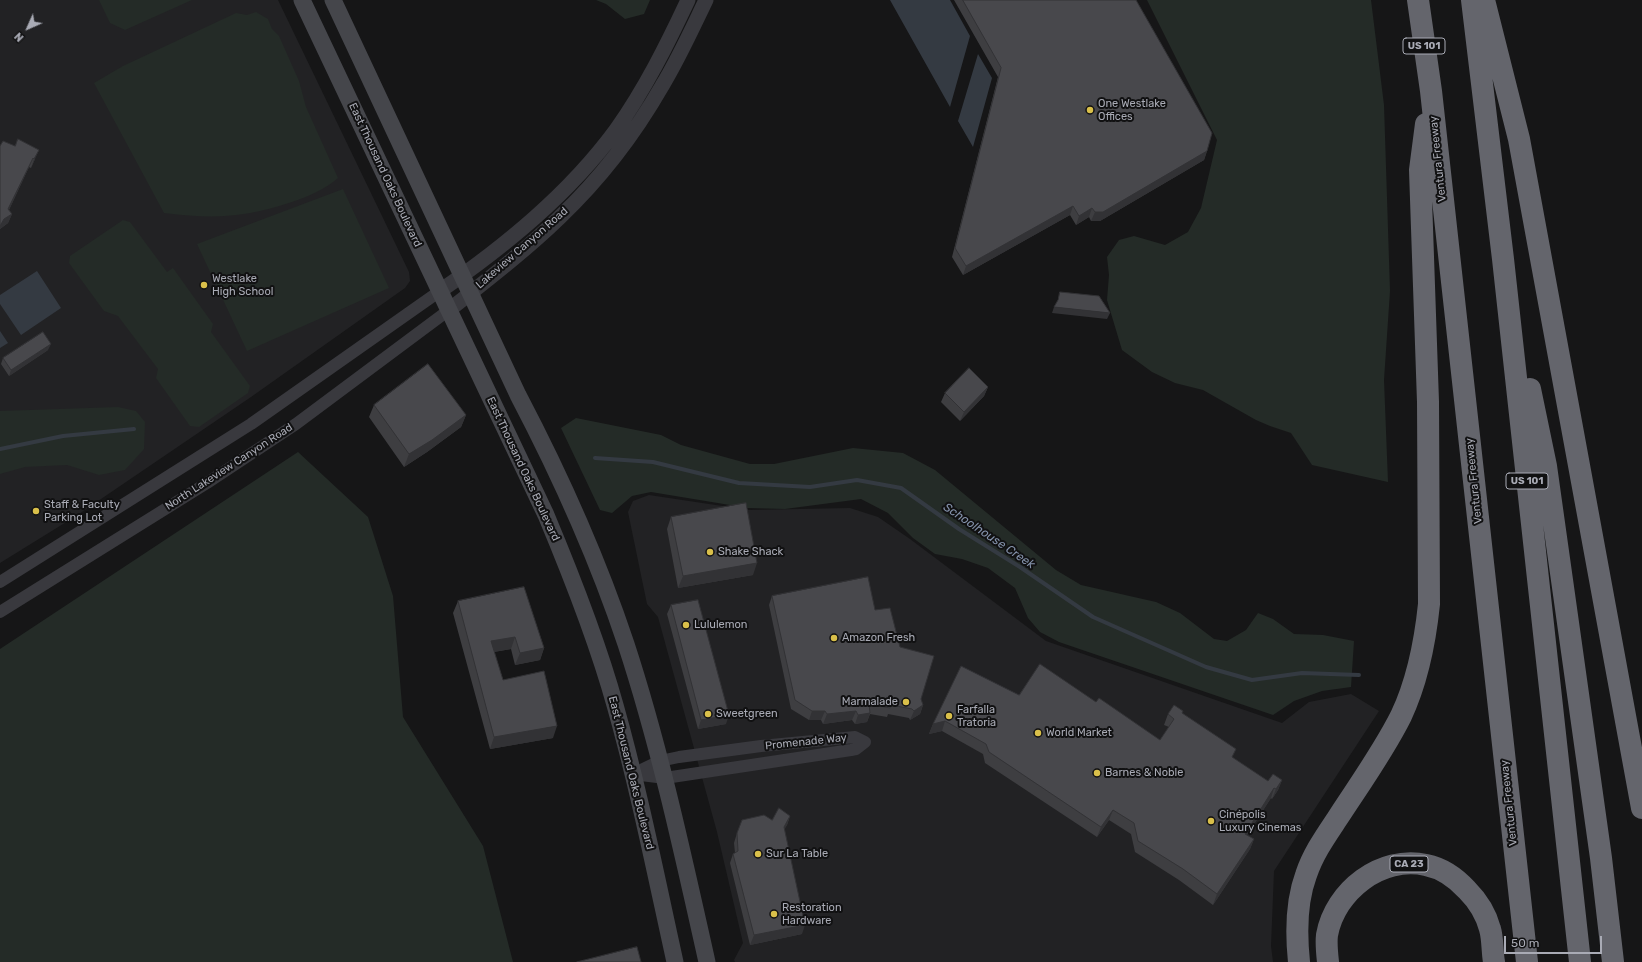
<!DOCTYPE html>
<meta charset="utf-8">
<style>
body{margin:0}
#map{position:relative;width:1642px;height:962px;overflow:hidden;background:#161617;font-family:Rubik,sans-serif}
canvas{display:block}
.north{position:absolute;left:8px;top:8px;width:40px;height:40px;-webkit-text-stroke:3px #111112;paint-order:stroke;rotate:225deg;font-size:11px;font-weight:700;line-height:16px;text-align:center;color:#a9abb5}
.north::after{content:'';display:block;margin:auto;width:14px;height:18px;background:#a9abb5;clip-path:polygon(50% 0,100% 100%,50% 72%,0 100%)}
.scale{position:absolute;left:1504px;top:936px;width:98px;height:18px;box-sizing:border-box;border:2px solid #a9abb5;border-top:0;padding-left:5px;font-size:12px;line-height:14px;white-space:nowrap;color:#a9abb5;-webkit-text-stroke:3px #111112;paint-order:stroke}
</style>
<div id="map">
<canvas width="1642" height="962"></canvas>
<div class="north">N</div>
<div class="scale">50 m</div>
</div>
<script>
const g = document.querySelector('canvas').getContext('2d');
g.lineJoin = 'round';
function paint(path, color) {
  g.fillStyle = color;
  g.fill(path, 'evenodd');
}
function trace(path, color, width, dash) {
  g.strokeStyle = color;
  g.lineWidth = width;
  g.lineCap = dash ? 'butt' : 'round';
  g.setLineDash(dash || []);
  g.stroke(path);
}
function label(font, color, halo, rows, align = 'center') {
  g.font = font + ' Rubik,sans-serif';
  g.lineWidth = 4;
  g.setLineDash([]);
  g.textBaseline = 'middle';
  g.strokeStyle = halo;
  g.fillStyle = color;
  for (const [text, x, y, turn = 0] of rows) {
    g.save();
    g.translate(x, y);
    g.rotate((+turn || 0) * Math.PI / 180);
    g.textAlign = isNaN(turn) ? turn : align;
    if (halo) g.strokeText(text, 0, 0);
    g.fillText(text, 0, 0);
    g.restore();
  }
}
paint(new Path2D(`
 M 0,0 L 278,0 L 409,272 L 410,281 L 405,288 L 251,397 L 76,516 L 0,563 Z
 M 649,495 L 749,510 L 850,508 L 878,517 L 910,539 L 1046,641 L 1282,723 L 1309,702 L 1351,694 L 1379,711 L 1274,871 L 1271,946 L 1273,962 L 735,962 L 734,960 L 743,943 L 717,832 L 658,617 L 647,604 L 628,512 L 633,501 Z`), '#222224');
paint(new Path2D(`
 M 99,0 L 192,0 L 125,30 L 110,23 Z
 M 596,0 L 650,0 L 644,14 L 625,19 L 606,4 Z
 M 1147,0 L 1371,0 L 1384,105 L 1390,291 L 1384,380 L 1388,482 L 1312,465 L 1291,433 L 1270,426 L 1256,420 L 1203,390 L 1175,383 L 1152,372 L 1122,350 L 1107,300 L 1109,275 L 1107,257 L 1119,240 L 1134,236 L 1165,245 L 1188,232 L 1201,208 L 1217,140 Z
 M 256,12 L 268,19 L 272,29 L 279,36 L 299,81 L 306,107 L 338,178 C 324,190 309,196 292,202 C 245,218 213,219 164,213 L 94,83 L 123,66 L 236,13 L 247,15 Z
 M 343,189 L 389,288 L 247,351 L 197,244 Z
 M 123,220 L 130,222 L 167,272 L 173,268 L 213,324 L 211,332 L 250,386 L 248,393 L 199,427 L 190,426 L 156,378 L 158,369 L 118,316 L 104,311 L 69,263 L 70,256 Z
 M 118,407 L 136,411 L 145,422 L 144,449 L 125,470 L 99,475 L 67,465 L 25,467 L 0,474 L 0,411 Z
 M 576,418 L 661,435 L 681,445 L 750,464 L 774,464 L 853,448 L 903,453 L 935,470 L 1056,570 L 1081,585 L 1156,602 L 1180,613 L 1214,639 L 1227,641 L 1246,630 L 1258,613 L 1273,619 L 1294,634 L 1323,635 L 1354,641 L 1351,687 L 1322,691 L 1294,701 L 1273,715 L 1059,642 L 1040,632 L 1028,618 L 1015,588 L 988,568 L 962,559 L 935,554 L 913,538 L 888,513 L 861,499 L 785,509 L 748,508 L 651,492 L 632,496 L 612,513 L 600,510 L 561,428 Z
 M 298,452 L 368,517 L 393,596 L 403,717 L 483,846 L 513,962 L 0,962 L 0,649 Z`), '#242b27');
paint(new Path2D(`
 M 890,0 L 950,0 L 970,36 L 950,107 Z
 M 978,54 L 992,78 L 973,147 L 958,121 Z
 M 37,271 L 61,308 L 21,335 L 0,304 L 0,295 Z
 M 0,331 L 8,343 L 0,348 Z`), '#343a42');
trace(new Path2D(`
 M 0,449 L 63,436 L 134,429
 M 595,458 L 653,462 L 739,483 L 810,487 L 857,480 L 901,488 L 959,529 L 1020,567 L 1093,617 L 1206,667 L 1252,680 L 1302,673 L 1359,675`), '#343a42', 4);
trace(new Path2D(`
 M 0,582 L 251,424 L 440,291
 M 0,612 L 207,483 L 296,424 L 449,310
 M 855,737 L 865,742 L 856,749 L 851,750 L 665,778 L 633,774 L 660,761 L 679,757 L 761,746 Z`), '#39393e', 12);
trace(new Path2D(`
 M 440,291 C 505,246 569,194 616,130 C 645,89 667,45 688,0
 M 449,310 C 487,280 526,250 560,217 C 600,179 635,133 662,86 C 679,58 692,29 706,0`), '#39393e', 15);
trace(new Path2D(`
 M 302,0 L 546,515 C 572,577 597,640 615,705 C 639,790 656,876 675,962
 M 333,0 L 518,395 C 560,475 597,557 626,644 C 660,748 683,855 707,962`), '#45464b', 17);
trace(new Path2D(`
 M 1418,0 L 1431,91 L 1527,962
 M 1472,0 L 1503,259 L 1580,962
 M 1484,0 L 1519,139 L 1642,808
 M 1530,389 L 1546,466 L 1601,858 L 1613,962
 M 1299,962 C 1296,933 1296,902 1306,875 C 1313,854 1325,837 1337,819 C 1359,785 1383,752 1401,716 C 1418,680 1425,643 1429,604 L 1428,402 L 1420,170 L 1426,124
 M 1328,962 C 1327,953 1326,943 1327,935 C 1335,891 1381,855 1426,865 C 1441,868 1456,878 1467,890 C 1477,900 1486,914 1490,929 C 1493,939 1492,951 1494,962`), '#64656c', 22);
paint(new Path2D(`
 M 954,0 L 1136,0 L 1207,151 L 1204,160 L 1100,221 L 1091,221 L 1089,217 L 1076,225 L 1070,215 L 963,275 L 952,257 L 998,77 Z
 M 0,146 L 35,159 L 31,168 L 29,167 L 9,210 L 12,214 L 8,223 L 0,229 Z
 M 48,350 L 9,376 L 1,364 L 3,358 Z
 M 988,387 L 984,396 L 960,421 L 941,402 L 945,393 Z
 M 374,405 L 466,415 L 461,427 L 427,452 L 404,467 L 369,417 Z
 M 671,517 L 753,575 L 678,588 L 667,529 Z
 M 772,596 L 900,647 L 923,705 L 920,714 L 910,720 L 909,718 L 888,714 L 887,717 L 870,714 L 867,722 L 855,724 L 852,720 L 823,724 L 821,720 L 809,720 L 791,709 L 769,605 Z
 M 458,601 L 544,648 L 540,660 L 515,665 L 511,649 L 494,652 L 503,680 L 553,738 L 490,749 L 453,613 Z
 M 671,605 L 726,724 L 698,729 L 667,614 Z
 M 1019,695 L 1096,702 L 1160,740 L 1169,727 L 1164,725 L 1168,714 L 1182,713 L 1233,758 L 1268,781 L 1282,780 L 1278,790 L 1272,799 L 1271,798 L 1247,835 L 1254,839 L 1250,849 L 1213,905 L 1179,880 L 1135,852 L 1131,834 L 1109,820 L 1097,837 L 985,763 L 983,754 L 942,731 L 929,734 L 933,724 Z
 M 790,816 L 787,825 L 784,829 L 802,934 L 750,945 L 730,863 L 733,854 L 735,853 L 734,843 L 737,833 L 772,820 Z`), '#3e3e41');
paint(new Path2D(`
 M 39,150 L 31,168 L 34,159 Z
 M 1207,151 L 1204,160 L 1100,221 L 1091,221 L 1095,212 Z
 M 33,158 L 29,167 L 5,218 L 8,209 Z
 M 1073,206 L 1070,215 L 963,275 L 966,266 Z
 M 1092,208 L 1089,217 L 1076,225 L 1079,216 Z
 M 12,214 L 8,223 L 0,229 L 0,226 L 4,219 Z
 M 1054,307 L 1110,313 L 1107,319 L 1052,313 Z
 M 51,344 L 48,350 L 9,376 L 11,370 Z
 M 988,387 L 984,396 L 960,421 L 964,412 Z
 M 466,415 L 461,427 L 427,452 L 404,467 L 409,454 Z
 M 757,563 L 753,575 L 678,588 L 683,576 Z
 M 515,637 L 511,649 L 487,653 L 491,641 Z
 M 544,648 L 540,660 L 515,665 L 520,653 Z
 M 923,705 L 920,714 L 910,720 L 914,711 Z
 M 812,711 L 825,711 L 821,720 L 809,720 Z
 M 856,711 L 852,720 L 823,724 L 827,714 Z
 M 870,713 L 867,722 L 855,724 L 858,715 Z
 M 729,715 L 726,724 L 698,729 L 701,720 Z
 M 945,721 L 942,731 L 929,734 L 933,724 Z
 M 557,726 L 553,738 L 490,749 L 494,737 Z
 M 1282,780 L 1278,790 L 1272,799 L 1276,789 Z
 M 1274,788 L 1271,798 L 1241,844 L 1245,834 Z
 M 1113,810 L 1109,820 L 1097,837 L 1101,827 Z
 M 790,816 L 787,825 L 781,836 L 784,827 Z
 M 1254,839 L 1250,849 L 1213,905 L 1217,894 Z
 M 805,925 L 802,934 L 750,945 L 754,935 Z`), '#323235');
const building = new Path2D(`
 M 963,0 L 1136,0 L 1212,133 L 1207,151 L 1103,212 L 1095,212 L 1092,208 L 1079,216 L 1073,206 L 966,266 L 955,248 L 1001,68 Z
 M 18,139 L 39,150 L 34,159 L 33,158 L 8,209 L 12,214 L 4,219 L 0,226 L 0,146 L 3,141 L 15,146 Z
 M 1060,292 L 1099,296 L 1110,313 L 1054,307 L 1058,300 Z
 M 43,332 L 51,344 L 11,370 L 3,358 Z
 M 428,364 L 466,415 L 432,440 L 409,454 L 374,405 Z
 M 969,368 L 988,387 L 964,412 L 945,393 Z
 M 746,503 L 757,563 L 683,576 L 671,517 Z
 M 868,577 L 875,610 L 890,608 L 900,647 L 934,656 L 921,699 L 923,705 L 914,711 L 912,709 L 891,705 L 890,708 L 869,704 L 870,713 L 858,715 L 856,711 L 827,714 L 825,711 L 812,711 L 795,700 L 772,596 Z
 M 524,587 L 544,648 L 520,653 L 515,637 L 491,641 L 503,680 L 544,671 L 557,726 L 494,737 L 458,601 Z
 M 698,600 L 729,715 L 701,720 L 671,605 Z
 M 1040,664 L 1096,702 L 1099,698 L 1160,740 L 1174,719 L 1168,714 L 1174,705 L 1183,711 L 1182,713 L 1236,749 L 1232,757 L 1268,781 L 1273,774 L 1282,780 L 1276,789 L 1274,788 L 1245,834 L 1254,839 L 1217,894 L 1183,869 L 1138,841 L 1134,823 L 1113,810 L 1101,827 L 989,752 L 986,744 L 945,721 L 933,724 L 961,666 L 1019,695 Z
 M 779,808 L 790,816 L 784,827 L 805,925 L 754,935 L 733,854 L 738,851 L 737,833 L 742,820 L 764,815 L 772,820 Z
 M 637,947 L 641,962 L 577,962 Z`);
paint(building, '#48484c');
trace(building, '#323235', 1);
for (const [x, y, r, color] of [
 [1090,110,4,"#dac04a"],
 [204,285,4,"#dac04a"],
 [36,511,4,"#dac04a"],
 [710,552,4,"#dac04a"],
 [686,625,4,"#dac04a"],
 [834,638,4,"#dac04a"],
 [906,702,4,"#dac04a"],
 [708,714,4,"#dac04a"],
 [949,716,4,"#dac04a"],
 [1038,733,4,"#dac04a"],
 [1097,773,4,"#dac04a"],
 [1211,821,4,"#dac04a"],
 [758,854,4,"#dac04a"],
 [774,914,4,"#dac04a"]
]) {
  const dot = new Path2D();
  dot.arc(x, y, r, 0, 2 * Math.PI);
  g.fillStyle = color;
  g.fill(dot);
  trace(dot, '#111112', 1.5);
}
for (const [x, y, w] of [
 [1424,46,42],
 [1527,481,42],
 [1409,864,38]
]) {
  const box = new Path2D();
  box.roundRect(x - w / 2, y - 8, w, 16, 3);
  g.fillStyle = '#111112';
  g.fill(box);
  trace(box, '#a9abb5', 1);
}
label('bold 10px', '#a9abb5', null, [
 ["US 101",1424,46],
 ["US 101",1527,481],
 ["CA 23",1409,864]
]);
label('11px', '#a9abb5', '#111112', [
 ["One Westlake",1098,104],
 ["Offices",1098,117],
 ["Westlake",212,279],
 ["High School",212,292],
 ["Staff & Faculty",44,505],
 ["Parking Lot",44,518],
 ["Shake Shack",718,552],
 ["Lululemon",694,625],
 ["Amazon Fresh",842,638],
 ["Marmalade",898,702,"right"],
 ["Farfalla",957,710],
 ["Tratoria",957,723],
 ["Sweetgreen",716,714],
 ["World Market",1046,733],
 ["Barnes & Noble",1105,773],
 ["Cinépolis",1219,815],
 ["Luxury Cinemas",1219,828],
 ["Sur La Table",766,854],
 ["Restoration",782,908],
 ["Hardware",782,921]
], 'left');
label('11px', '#a9abb5', '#111112', [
 ["Ventura Freeway",1438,159,-96],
 ["East Thousand Oaks Boulevard",385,175,65],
 ["Lakeview Canyon Road",522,248,-41],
 ["North Lakeview Canyon Road",229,467,-33],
 ["East Thousand Oaks Boulevard",523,469,65],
 ["Ventura Freeway",1474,481,-96],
 ["Promenade Way",806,742,-6],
 ["East Thousand Oaks Boulevard",631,773,76],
 ["Ventura Freeway",1509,803,-96]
]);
label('italic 12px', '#8593ac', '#111112', [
 ["Schoolhouse Creek",989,536,34]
]);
</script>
